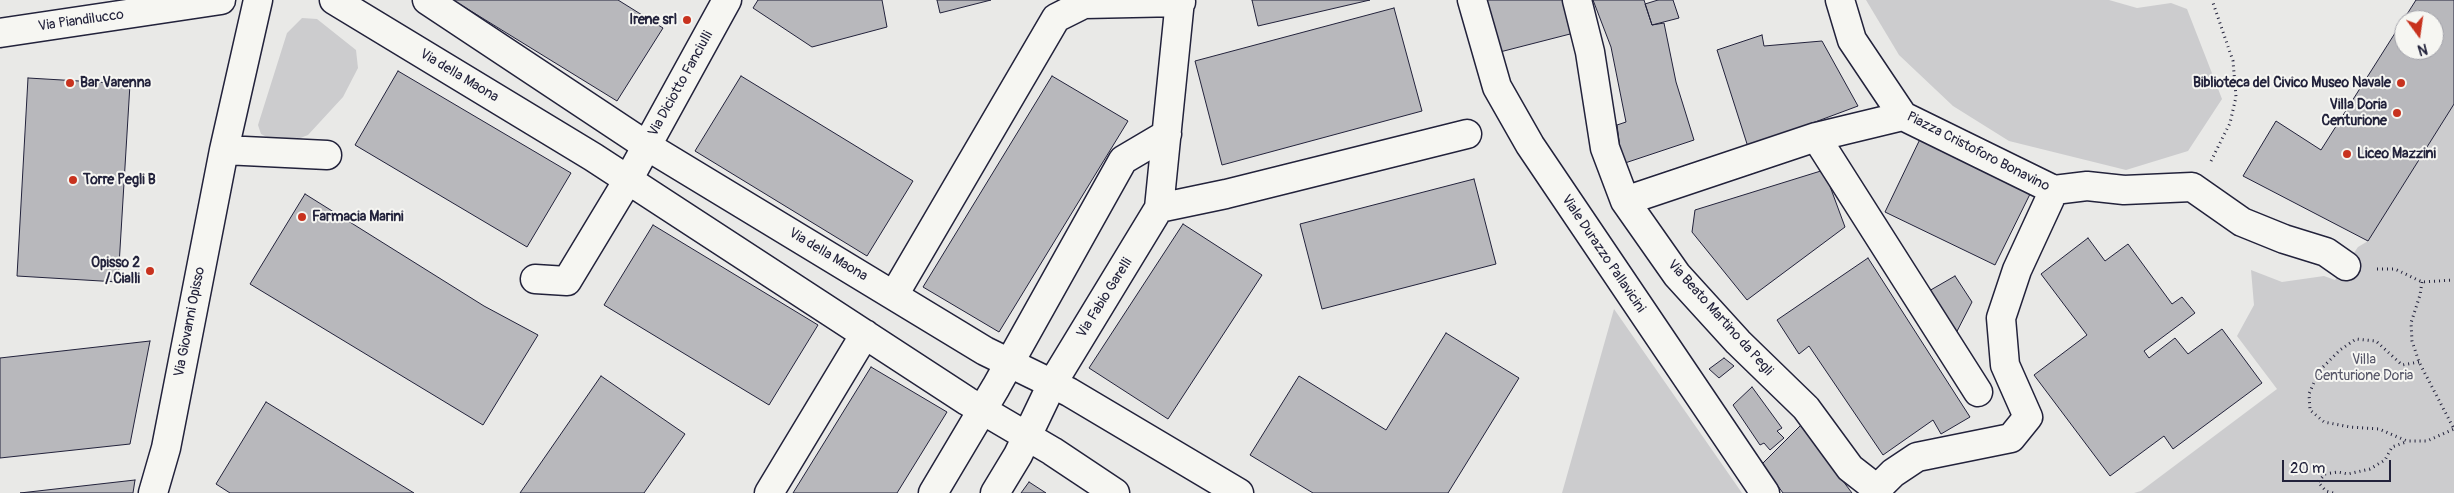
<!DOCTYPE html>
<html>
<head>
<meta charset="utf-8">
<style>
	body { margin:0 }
	#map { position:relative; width:2454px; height:493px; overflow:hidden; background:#e9e9e7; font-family:Pangolin,sans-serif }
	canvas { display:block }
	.north { position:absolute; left:2394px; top:10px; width:50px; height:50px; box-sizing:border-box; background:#f6f6f2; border:1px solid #a1a1a9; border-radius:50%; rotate:166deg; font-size:14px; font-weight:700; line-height:20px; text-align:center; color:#22223b }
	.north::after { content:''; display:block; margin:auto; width:18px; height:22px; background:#c8321e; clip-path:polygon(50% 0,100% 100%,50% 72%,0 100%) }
	.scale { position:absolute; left:2282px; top:460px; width:109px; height:22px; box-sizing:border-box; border:2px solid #22223b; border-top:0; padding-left:6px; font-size:15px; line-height:18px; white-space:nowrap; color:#22223b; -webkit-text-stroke:4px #f6f6f2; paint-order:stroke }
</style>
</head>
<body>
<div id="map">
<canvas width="2454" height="493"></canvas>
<div class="north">N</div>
<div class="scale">20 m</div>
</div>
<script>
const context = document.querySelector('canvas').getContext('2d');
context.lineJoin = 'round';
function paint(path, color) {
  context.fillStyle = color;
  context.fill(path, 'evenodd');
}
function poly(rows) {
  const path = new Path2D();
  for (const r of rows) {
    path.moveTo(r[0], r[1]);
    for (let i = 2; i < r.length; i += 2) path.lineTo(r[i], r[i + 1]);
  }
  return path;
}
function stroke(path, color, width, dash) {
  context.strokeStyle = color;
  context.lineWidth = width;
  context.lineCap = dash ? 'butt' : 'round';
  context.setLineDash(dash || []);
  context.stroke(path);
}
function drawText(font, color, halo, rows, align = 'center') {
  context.font = font + ' Pangolin,sans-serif';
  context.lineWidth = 4;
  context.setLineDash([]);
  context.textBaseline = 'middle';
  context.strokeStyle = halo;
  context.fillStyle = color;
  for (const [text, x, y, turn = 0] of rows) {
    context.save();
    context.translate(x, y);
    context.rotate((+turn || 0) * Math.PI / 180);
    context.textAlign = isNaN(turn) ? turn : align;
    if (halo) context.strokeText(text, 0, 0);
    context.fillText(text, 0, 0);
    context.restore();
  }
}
paint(poly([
	[1866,0,2109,0,2137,8,2171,3,2187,9,2222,99,2188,151,2126,170,2009,141,1953,106,1899,55],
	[302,18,317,19,356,50,358,68,343,97,308,135,283,145,261,134,258,125,287,33],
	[2454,104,2454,493,2134,493,2141,491,2277,389,2237,336,2254,305,2251,270,2282,282,2324,276,2335,280,2358,247,2368,241],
	[1614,309,1742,493,1562,493]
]), '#ccccce');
const building = poly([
	[453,0,618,0,663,28,617,101,453,0],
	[758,0,882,0,887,27,812,47,753,8,758,0],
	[937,0,991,0,940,13,937,0],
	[1252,0,1370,0,1258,26,1252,0],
	[1483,0,1565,0,1574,33,1496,53,1483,0],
	[1593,0,1644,0,1652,25,1664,23,1676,82,1694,140,1622,164,1617,125,1626,122,1611,47,1593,0],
	[1658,0,1673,0,1679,18,1652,25,1645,4,1658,0],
	[2416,0,2454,0,2454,104,2368,241,2243,176,2276,121,2321,150,2416,0],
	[2404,20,2434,20,2434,50,2404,50,2404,20],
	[1394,8,1422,111,1222,165,1195,61,1394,8],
	[1762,35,1764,46,1822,41,1858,106,1748,147,1717,50,1762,35],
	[398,71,571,173,527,247,355,145,398,71],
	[741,76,913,181,867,256,695,151,741,76],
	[1052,76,1128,121,999,332,923,287,1052,76],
	[28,78,130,84,118,282,17,276,28,78],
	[1922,135,2033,188,1995,265,1885,212,1922,135],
	[1824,170,1845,227,1747,300,1692,232,1695,210,1824,170],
	[1474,179,1496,264,1322,309,1300,224,1474,179],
	[305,194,484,306,538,335,483,425,250,284,305,194],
	[1183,224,1262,275,1168,419,1089,368,1183,224],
	[653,225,818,325,769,405,604,305,653,225],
	[2088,238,2105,261,2128,244,2172,304,2182,297,2195,313,2144,351,2149,358,2175,338,2188,354,2222,329,2262,383,2173,449,2164,436,2110,476,2034,375,2087,335,2041,274,2088,238],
	[1868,258,1970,417,1941,434,1933,420,1883,455,1809,346,1799,354,1777,320,1868,258],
	[1955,276,1972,302,1952,341,1922,295,1955,276],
	[1446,333,1519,378,1448,493,1313,493,1250,455,1299,376,1386,430,1446,333],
	[150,341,130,444,0,458,0,358,150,341],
	[1724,358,1734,366,1719,378,1709,369,1724,358],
	[871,367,947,412,897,493,793,493,871,367],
	[601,376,685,434,644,493,520,493,601,376],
	[1752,387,1782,428,1777,431,1784,438,1770,450,1764,443,1760,445,1733,405,1752,387],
	[266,402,414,493,230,493,216,484,266,402],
	[1801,425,1852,493,1783,493,1762,464,1801,425],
	[135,480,133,493,20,493,135,480],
	[1029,482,1046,493,1021,493,1029,482]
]);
paint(building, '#b8b8bc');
stroke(building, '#22223b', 1);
const minor = poly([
	[334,0,593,157,967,401,1052,451,1115,493],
	[427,0,647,146,985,351,1069,392,1239,493],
	[1472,0,1497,87,1530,145,1765,493],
	[1577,0,1590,52,1605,148,1625,201,1677,275,1738,342,1806,408,1850,468,1877,489],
	[1840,0,1852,40,1903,116,2054,190,2087,186,2124,190,2192,187,2242,222,2284,239,2326,252,2346,266],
	[0,33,221,0],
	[1816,137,1978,392],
	[224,150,327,155],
	[1625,201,1816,137,1903,116],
	[1159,208,1226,194,1467,134],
	[535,279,567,281,628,180,727,0],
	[894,295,1056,18,1084,4,1181,2],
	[1877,489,1893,473,1917,457,2011,438,2028,417,2005,365,2001,318,2017,270,2054,190],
	[153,493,166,448,224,150,258,0],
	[769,493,865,334],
	[933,493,996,387,1123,160,1167,134],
	[995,493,1018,455,1052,384,1159,208,1180,0]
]);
stroke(minor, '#22223b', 31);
stroke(poly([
	[2211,161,2230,123,2236,97,2233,61,2212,0],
	[2377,269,2395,269,2422,282,2454,280],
	[2422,282,2420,295,2411,323,2412,341,2419,362,2454,429],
	[2419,362,2402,365,2376,341,2356,339,2340,350,2319,371,2309,394,2310,410,2324,422,2350,427,2379,429,2407,441,2427,441,2454,429],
	[2333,493,2326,491,2318,482,2325,474,2338,472,2348,474,2370,469,2385,460,2392,447,2406,442]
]), '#22223b', 3, [1, 4]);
stroke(minor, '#f6f6f2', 28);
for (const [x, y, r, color] of [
	[687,20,5,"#c8321e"],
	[70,83,5,"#c8321e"],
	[2401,83,5,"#c8321e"],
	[2397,113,5,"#c8321e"],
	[2347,154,5,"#c8321e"],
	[73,180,5,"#c8321e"],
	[302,217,5,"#c8321e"],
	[150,271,5,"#c8321e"]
]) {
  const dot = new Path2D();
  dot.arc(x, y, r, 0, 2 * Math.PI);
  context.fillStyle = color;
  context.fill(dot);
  stroke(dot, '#f6f6f2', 2);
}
drawText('bold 14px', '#22223b', '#f6f6f2', [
	["Irene srl",677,20],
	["Bar Varenna",80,83,"left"],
	["Biblioteca del Civico Museo Navale",2391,83],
	["Villa Doria",2387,105],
	["Centurione",2387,121],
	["Liceo Mazzini",2357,154,"left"],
	["Torre Pegli B",83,180,"left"],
	["Farmacia Marini",312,217,"left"],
	["Opisso 2",140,263],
	["/ Cialli",140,279]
], 'right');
drawText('14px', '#22223b', '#f6f6f2', [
	["Via Piandilucco",81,21,-8],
	["Via della Maona",459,76,31],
	["Via Diciotto Fanciulli",681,84,-61],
	["Piazza Cristoforo Bonavino",1978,152,27],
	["Viale Durazzo Pallavicini",1603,254,56],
	["Via della Maona",828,255,31],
	["Via Fabio Garelli",1105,298,-58],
	["Via Beato Martino da Pegli",1720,318,48],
	["Via Giovanni Opisso",190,322,-79]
]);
drawText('14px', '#555567', '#f6f6f2', [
	["Villa",2364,360],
	["Centurione Doria",2364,376]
]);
</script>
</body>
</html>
